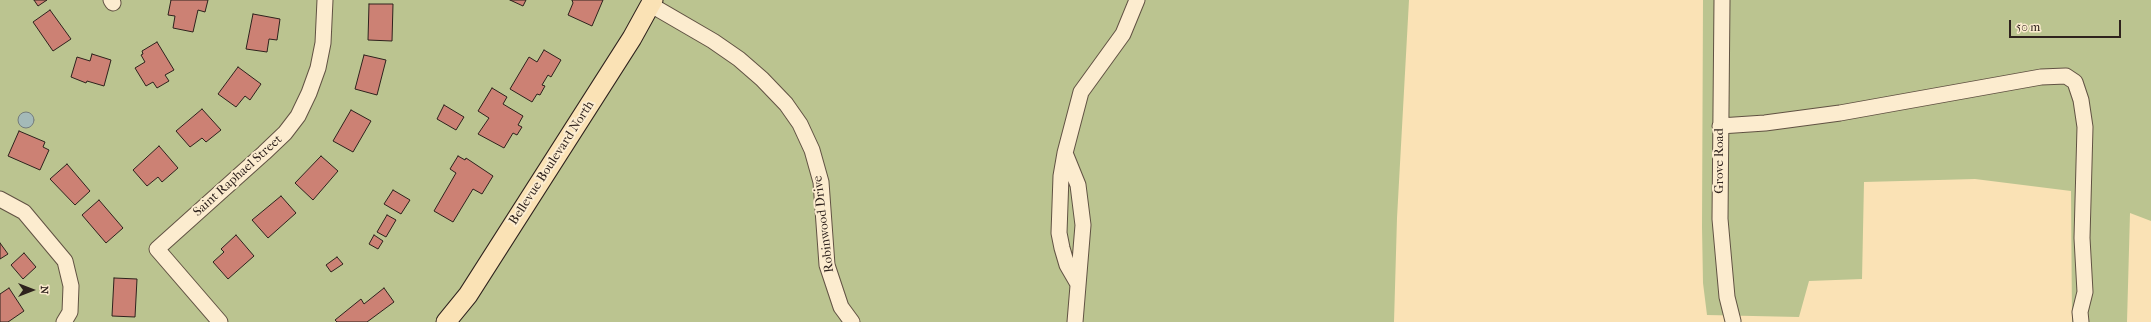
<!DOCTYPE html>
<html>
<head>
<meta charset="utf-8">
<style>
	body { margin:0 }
	#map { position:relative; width:2151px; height:322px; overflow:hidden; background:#fae2b5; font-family:"IM FELL French Canon",serif }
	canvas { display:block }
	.north { position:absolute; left:12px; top:270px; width:40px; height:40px; -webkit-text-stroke:3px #fceccf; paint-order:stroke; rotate:90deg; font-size:11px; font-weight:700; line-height:16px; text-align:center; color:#2e221d }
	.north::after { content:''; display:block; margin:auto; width:14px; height:18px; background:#2e221d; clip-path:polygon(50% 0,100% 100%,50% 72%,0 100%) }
	.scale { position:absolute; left:2009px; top:20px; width:112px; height:18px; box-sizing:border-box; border:2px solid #2e221d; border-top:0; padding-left:5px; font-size:12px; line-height:14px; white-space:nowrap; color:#2e221d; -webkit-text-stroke:3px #fceccf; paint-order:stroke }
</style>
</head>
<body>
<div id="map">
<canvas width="2151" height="322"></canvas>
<div class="north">N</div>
<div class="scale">50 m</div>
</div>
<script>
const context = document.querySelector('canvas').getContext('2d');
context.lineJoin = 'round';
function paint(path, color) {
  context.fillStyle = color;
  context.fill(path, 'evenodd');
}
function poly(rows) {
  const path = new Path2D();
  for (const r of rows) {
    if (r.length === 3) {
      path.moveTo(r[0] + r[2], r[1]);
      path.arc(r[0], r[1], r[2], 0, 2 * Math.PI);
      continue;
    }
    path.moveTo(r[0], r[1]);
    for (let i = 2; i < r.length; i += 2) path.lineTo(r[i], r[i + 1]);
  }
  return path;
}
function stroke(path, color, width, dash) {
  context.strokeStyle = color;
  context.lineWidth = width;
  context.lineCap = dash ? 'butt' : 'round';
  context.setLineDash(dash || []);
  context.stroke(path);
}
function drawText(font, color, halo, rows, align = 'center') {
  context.font = font + ' "IM FELL French Canon",serif';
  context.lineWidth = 4;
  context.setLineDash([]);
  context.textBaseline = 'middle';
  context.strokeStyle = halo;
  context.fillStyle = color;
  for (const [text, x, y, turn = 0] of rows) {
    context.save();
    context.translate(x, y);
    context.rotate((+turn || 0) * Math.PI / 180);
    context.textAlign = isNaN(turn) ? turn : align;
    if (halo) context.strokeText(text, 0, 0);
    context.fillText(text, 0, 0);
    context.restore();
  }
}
paint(poly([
	[0,0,1409,0,1397,218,1394,322,0,322],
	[1703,0,2151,0,2151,221,2130,213,2127,322,2072,322,2071,191,1975,179,1864,182,1862,279,1809,281,1799,317,1707,315,1703,283,1702,227]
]), '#bbc490');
const water = poly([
	[26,120,8]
]);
paint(water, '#a4bab9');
stroke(water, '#757d7b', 1);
const building = poly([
	[34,0,47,0,38,6,34,0],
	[171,0,208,0,205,12,198,10,193,32,173,28,175,16,168,15,171,0],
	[510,0,526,0,523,6,510,0],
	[572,0,603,0,592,26,568,15,573,3,572,0],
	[369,4,393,4,392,41,368,40,369,4],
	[50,10,71,39,53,51,33,22,50,10],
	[253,14,280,19,277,40,269,39,267,52,246,49,253,14],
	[157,42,174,70,165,75,169,81,157,88,153,82,146,86,135,68,145,62,141,55,143,54,142,51,157,42],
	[544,50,561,60,551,77,548,75,542,85,545,86,540,95,537,94,532,102,510,89,529,57,537,62,544,50],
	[92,54,111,60,104,86,87,81,86,83,71,77,77,57,90,61,92,54],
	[364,55,386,60,377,95,355,89,364,55],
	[238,67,261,84,250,100,245,96,236,107,218,94,238,67],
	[492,88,507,97,503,104,523,116,518,125,522,127,517,135,513,133,504,148,478,134,489,118,478,111,492,88],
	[444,105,464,117,456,130,437,119,444,105],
	[202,109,221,130,206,142,202,138,190,147,176,131,202,109],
	[351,110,371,121,353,152,333,141,351,110],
	[19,131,45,142,43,147,49,150,40,170,8,156,19,131],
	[159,146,178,168,162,182,158,177,147,186,133,170,159,146],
	[321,156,338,171,313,200,295,183,321,156],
	[458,156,465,160,466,158,493,176,482,194,473,189,453,222,434,211,456,173,450,169,458,156],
	[67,164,90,191,75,205,50,179,67,164],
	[393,190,410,200,401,214,384,204,393,190],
	[281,196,296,213,268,238,252,220,281,196],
	[99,200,123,228,106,243,82,215,99,200],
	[387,215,396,220,386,237,377,232,387,215],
	[236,235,254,256,228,279,213,262,224,252,221,249,236,235],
	[374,235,383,241,378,249,369,244,374,235],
	[0,243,8,254,0,259,0,243],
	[24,253,36,267,23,279,11,265,24,253],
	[337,257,343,264,331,272,326,265,337,257],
	[114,278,137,279,135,317,112,316,114,278],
	[9,288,24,311,8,322,0,322,0,294,9,288],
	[384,288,394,302,367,322,337,322,335,320,361,299,364,304,384,288]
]);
paint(building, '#cc8174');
stroke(building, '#2e221d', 1);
const minor = poly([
	[111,0,113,3],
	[1722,0,1720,219,1727,297,1733,321],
	[651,5,713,41,739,59,762,79,786,104,800,124,812,150,821,182,827,265,841,307,852,322],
	[1720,126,1765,123,1840,113,2041,77,2066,76,2075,82,2081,100,2085,127,2082,238,2085,292,2080,312,2081,322],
	[1065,153,1078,185,1083,225,1075,322],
	[0,199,24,212,65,261,71,286,70,312,64,322],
	[1078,284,1067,265,1062,248,1059,233,1061,176,1065,153,1081,92,1123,34,1137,0],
	[220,322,157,249,264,153,285,133,298,116,309,93,318,68,323,43,325,0]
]);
const major = poly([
	[446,322,468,295,632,38,653,0]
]);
stroke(minor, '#615243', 17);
stroke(major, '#2e221d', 21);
stroke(minor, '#fceccf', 15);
stroke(major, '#fae2b5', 19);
drawText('13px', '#2e221d', '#fceccf', [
	["Grove Road",1720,161,-90],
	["Bellevue Boulevard North",552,163,-57],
	["Saint Raphael Street",238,176,-42],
	["Robinwood Drive",824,224,-97]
]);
</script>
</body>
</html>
